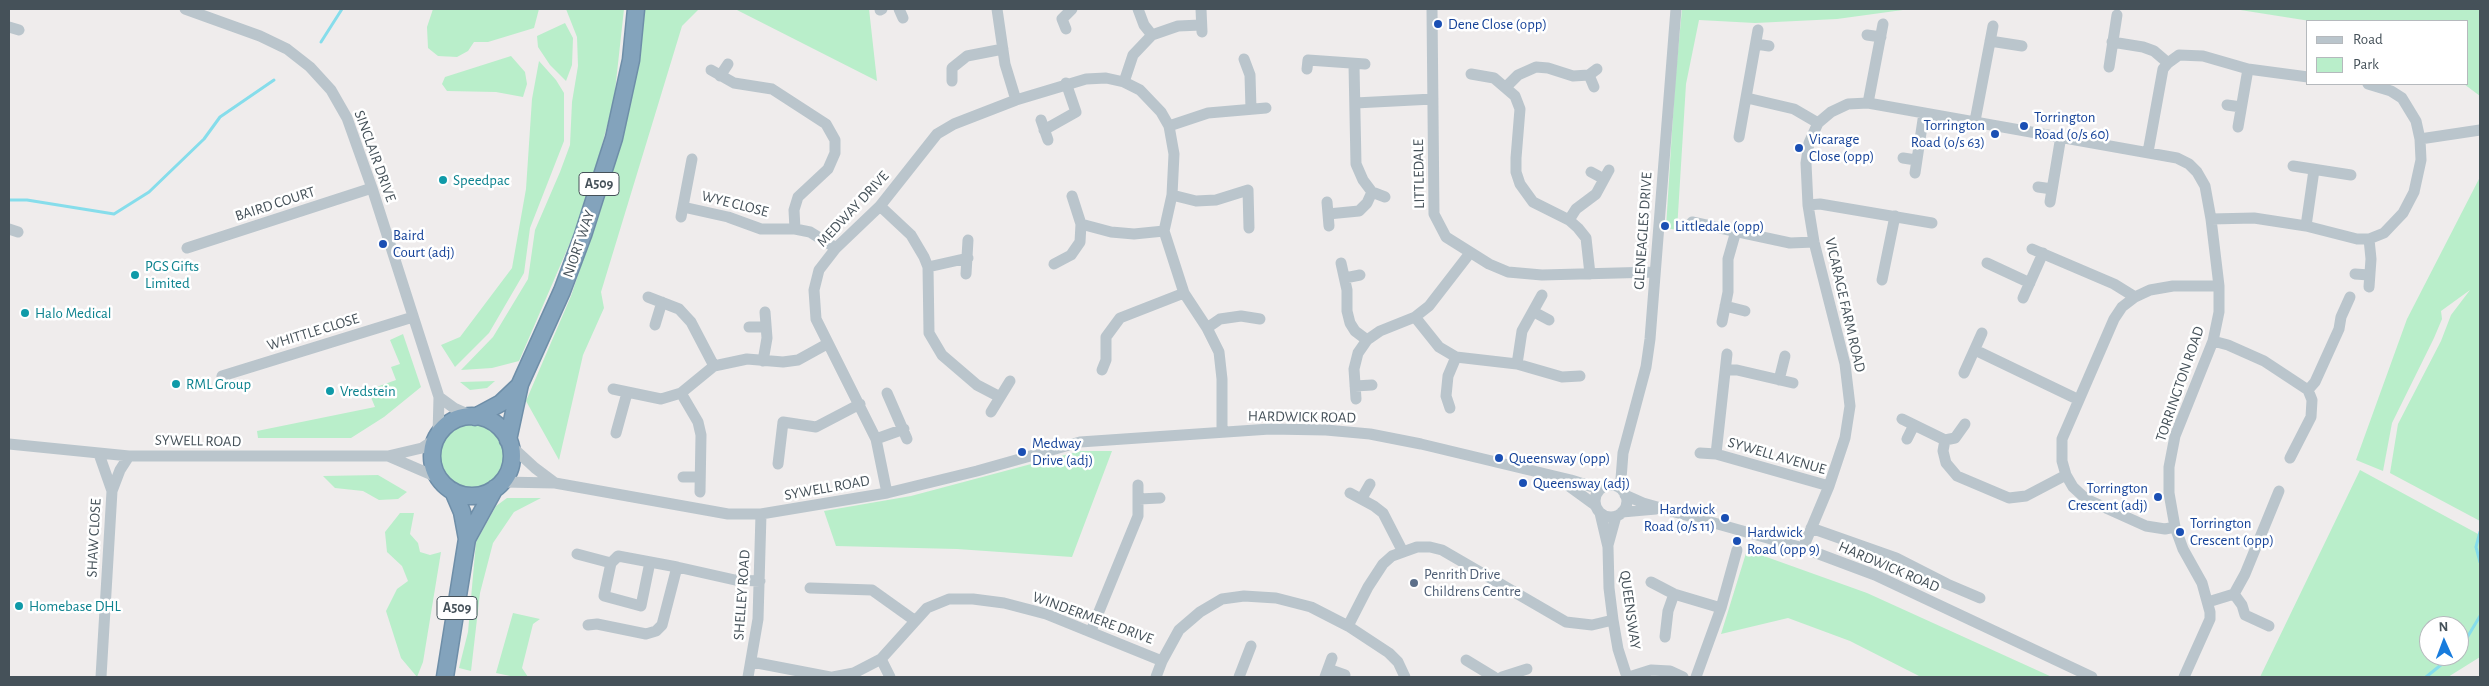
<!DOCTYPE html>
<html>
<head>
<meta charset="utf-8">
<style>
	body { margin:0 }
	#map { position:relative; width:2489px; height:686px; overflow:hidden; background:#efecec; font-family:"Alegreya Sans",sans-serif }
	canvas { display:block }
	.frame { position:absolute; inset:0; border:10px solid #455159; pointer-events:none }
	.legend { position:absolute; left:2306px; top:20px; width:162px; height:65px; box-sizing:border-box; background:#fff; border:1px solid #b5b9bd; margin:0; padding:6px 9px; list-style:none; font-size:15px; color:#455159 }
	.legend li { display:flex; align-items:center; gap:10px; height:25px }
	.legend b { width:25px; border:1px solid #b5b9bd }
	.north { position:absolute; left:2419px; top:616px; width:50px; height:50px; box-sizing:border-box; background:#fff; border:1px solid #b5b9bd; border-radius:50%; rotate:358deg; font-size:14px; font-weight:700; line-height:20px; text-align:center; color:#455159 }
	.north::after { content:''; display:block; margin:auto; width:18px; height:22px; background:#187cdd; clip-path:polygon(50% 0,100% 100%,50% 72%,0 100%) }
</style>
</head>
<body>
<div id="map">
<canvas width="2489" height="686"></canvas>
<div class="frame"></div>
<ul class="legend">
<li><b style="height:6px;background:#bac5cc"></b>Road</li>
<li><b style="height:14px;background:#b9eeca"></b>Park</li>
</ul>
<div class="north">N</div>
</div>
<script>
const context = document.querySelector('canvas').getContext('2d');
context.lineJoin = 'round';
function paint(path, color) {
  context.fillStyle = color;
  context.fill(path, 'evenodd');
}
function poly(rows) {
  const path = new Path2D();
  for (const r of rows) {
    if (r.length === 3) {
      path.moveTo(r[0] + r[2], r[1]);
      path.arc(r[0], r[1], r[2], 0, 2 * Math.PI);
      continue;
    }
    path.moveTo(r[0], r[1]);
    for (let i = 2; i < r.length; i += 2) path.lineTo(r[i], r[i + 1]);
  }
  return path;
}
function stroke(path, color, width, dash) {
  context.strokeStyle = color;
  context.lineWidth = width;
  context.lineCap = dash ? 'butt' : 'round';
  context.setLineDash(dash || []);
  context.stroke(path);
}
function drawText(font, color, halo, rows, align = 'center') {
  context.font = font + ' "Alegreya Sans",sans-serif';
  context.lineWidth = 5;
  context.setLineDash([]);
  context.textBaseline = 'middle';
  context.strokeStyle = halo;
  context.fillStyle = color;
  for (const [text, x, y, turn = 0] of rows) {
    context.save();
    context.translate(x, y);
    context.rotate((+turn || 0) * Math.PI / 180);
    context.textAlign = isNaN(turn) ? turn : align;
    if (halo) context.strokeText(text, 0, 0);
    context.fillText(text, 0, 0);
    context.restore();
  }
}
paint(poly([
	[433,9,539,9,534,28,488,42,474,42,468,51,457,57,438,56,428,48,427,27],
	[566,9,624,9,614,100,585,208,519,361,492,368,461,370,493,337,528,279,535,230,560,172,570,145,572,102,578,66,577,37],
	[644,9,699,9,682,26,601,292,604,308,583,355,559,460,526,401,571,296,608,185,635,75],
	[735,9,869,9,877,81],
	[1682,9,1910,9,1837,19,1755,23,1699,20,1686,84,1677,230,1666,228,1675,83],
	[2234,9,2480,9,2480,96,2464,84,2468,84,2468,21,2310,21],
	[565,23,573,38,572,65,566,81,550,65,538,47,537,36],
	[511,56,525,72,527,84,523,97,496,92,447,91,442,84,445,77],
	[539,61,556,80,564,93,564,141,530,228,524,273,489,333,455,367,441,345,460,337,512,268,526,189,532,99],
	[2480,177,2480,521,2390,473,2398,424,2441,341,2451,315,2470,290,2441,311,2442,319,2434,338,2392,423,2383,471,2356,460,2407,319],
	[403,334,421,387,384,417,351,438,258,438,257,431,375,407,368,390,396,380,391,367,400,364,390,340],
	[495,381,487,388,470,390,460,382],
	[471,456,34],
	[1080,451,1112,451,1072,557,957,549,836,546,824,511,911,496],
	[2360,470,2480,535,2480,657,2448,677,2260,677],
	[2429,626,2459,626,2459,656,2429,656],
	[378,475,407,492,398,499,379,500,363,491,335,488,323,476],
	[507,498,541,498,514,512,493,543,480,593,471,671,459,668,468,632,476,542,496,506],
	[400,513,414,513,410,534,418,543,420,552,430,555,441,552,423,662,417,677,401,658,386,611,397,589,408,581,402,566,387,552,385,532],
	[1747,550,1867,593,2052,677,1921,677,1850,641,1788,618,1721,634],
	[513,613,540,619,533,624,522,668,528,677,515,677,496,673]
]), '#b9eeca');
stroke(poly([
	[321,42,342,9],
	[9,200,27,200,114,214,149,192,204,139,220,117,274,80],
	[2480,532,2476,547,2480,562],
	[2459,651,2480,616],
	[2426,677,2452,656]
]), '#86ddeb', 3);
const highway = poly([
	[472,456,40],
	[475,417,501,403,520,385],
	[508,440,520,384,562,291,583,235,614,138,631,60,636,9],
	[453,491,462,512,467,539],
	[445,677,467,539,495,488]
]);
stroke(highway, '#6e8ea8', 19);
stroke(poly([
	[185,9,260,36,287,49,310,67,331,90,347,118,372,188,439,397,438,435],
	[899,9,903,18],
	[997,9,1005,64,1016,100],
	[1138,9,1144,25,1152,35],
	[1201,9,1202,32],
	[1432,9,1434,214,1446,237,1489,264,1508,272,1542,275,1655,272],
	[880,10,882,9],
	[9,27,19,30],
	[1066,29,1062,19,1072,9],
	[1867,35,1881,37],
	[1990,41,2022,46],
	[2112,42,2143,47,2154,51,2168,63],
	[1756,44,1769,46],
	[1244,59,1250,75,1251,109],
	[1354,65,1356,164,1363,180,1372,192,1385,197],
	[2109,67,2117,15],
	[1307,69,1308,60,1365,64],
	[711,70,734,83,772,89,826,124,835,140,835,153,828,169,798,197,794,210,795,229],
	[1471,74,1494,78,1515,96,1520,109,1516,158,1516,172,1520,184,1533,202,1569,220,1578,228,1586,238,1590,274],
	[1589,75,1594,87],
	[720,76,728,64],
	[952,81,952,68,967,56,1003,49],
	[1124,82,1133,55,1152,35,1178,26,1201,25],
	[1506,87,1518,75,1536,67,1548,68,1573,76,1589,75,1597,69],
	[1747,98,1794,109,1818,123],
	[1355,103,1433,99],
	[1868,103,1883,24],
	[2227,105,2241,107],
	[1041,120,1048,140],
	[1975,121,1993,26],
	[1169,126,1208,113,1266,108],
	[2238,127,2248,69],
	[1044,130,1076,112,1066,83],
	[1739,137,1758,30],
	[2420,139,2480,130],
	[2148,152,2163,69,2168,63,2179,55,2203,56,2248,69,2308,77],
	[1903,158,1916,160],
	[2293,166,2351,175],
	[1591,172,1604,179],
	[1915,173,1924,113],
	[2038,187,2052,189],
	[1172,195,1196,201,1216,200,1248,190,1249,228],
	[1327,202,1329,226],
	[2050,202,2061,136],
	[1808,205,1820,204,1932,223],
	[880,206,911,235,924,257,928,267,929,333,942,355,977,385,1000,397],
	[683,207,728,217,761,229,795,229,810,232,836,248],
	[1328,214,1359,211,1367,203,1372,192],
	[681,217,692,159],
	[2211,219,2254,218,2306,226,2357,239,2369,239,2384,233,2403,213,2414,192,2421,160,2420,139,2416,121,2402,98,2391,91,2368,84],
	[1569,220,1576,209,1596,194,1609,170],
	[1692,222,1790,243,1814,242],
	[1081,224,1111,232,1134,234,1164,231],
	[2306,226,2314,170],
	[9,229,18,232],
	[2369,239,2371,259,2369,287],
	[187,248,372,188],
	[2032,249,2114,284,2135,297],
	[1341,263,1347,290,1347,311,1350,323,1355,331,1367,340],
	[1987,263,2030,283],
	[1054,264,1071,255,1080,242,1081,224,1072,196],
	[928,267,968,258],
	[966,274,968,240],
	[2355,274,2369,275],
	[1345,278,1360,275],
	[1882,280,1895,216],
	[648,297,679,309,691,322,714,366],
	[2023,298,2043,253],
	[1725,306,1745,311],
	[1534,312,1549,320],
	[1415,317,1439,347,1456,357,1517,364,1562,377,1580,376],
	[1722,322,1728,292,1728,259,1736,231],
	[655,325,662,302],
	[749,327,766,327],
	[1207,328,1220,319,1241,316,1260,319],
	[2213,341,2228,345,2264,361,2308,390,2312,400,2311,417,2290,458],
	[1975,350,2077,399],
	[763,361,767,338,765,312],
	[1517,364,1522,331,1542,295],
	[1102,370,1106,360,1106,337,1120,318,1184,293],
	[1727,370,1737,370,1793,383],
	[1964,373,1982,333],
	[222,376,413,317],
	[1779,380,1785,356],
	[1355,386,1372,385],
	[613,389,661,399,681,393,714,366,747,359,783,362,798,360,827,344],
	[2308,390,2315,382,2339,329,2341,317,2350,297],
	[681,393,698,422,701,435,700,492],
	[887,393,907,439],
	[439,397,454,408,472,416],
	[1356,399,1354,369,1358,353,1367,340,1380,331,1415,317,1429,306,1470,253],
	[1450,408,1446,396,1448,376,1456,357],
	[991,412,1010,381],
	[1902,419,1945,440,1943,451,1946,463,1957,476,2009,498,2026,496,2066,475],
	[616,433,627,393],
	[876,439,904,429],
	[1907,439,1914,425],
	[1945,440,1955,438,1965,424],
	[9,444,129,456,388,456,422,448,437,438],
	[510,445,535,468,555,483],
	[1700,453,1716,454,1829,486],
	[99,454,112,491],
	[1716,454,1727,354],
	[388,456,439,478],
	[778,464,783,422,816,427,860,404],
	[683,477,700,477],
	[1562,481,1595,505],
	[502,482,555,483,728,514,761,514,887,493,977,471,1080,442,1270,429,1326,430,1370,434,1421,444,1571,480,1593,487,1602,487],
	[1611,501,16],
	[1623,491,1621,479,1623,453,1646,367,1650,339,1676,9],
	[887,493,876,439,816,319,814,290,819,270,836,248,880,206,937,134,954,124,1016,100,1086,79,1106,78,1124,82,1140,90,1161,112,1169,126,1174,154,1172,195,1164,231,1184,293,1207,328,1219,352,1222,379,1222,432],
	[1350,493,1374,506,1383,513,1403,552],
	[1625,495,1643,503,1803,548,1875,575,2092,677],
	[1362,498,1370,484],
	[1139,499,1160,498],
	[1622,512,1656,509],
	[1600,513,1608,547,1609,588,1613,620,1618,649,1627,677],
	[2175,527,2165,529,2146,526,2086,499,2073,487,2066,475,2062,461,2062,439,2114,319,2122,307,2135,297,2150,290,2173,286,2219,286],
	[1811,528,1896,558,1947,584,1980,598],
	[1608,545,1616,516],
	[1803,548,1829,486,1845,438,1850,406,1845,364,1814,242,1808,205,1806,163,1809,143,1818,123,1831,112,1848,104,1868,103,2177,158,2189,164,2197,172,2205,186,2211,219,2219,286,2219,312,2213,341,2175,436,2169,467,2169,493,2175,527,2183,549,2202,583,2210,612,2210,619,2184,677],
	[577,554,611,563],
	[650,562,641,606,604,596,611,563,618,556,677,567],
	[1651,582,1674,594,1721,608],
	[810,588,872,590,914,620],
	[2234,594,2242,605,2245,615,2269,626],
	[2208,602,2234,594,2245,574,2279,491],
	[588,625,597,624,646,634,656,631,662,625,677,567,735,580,760,581],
	[1348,626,1368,587,1383,564,1392,556,1403,552,1417,547,1430,547,1442,550,1566,622,1592,625,1613,620],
	[1091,631,1138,516,1138,485],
	[1665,637,1668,611,1674,594],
	[881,659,890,677],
	[1466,660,1494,677],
	[752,662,830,677],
	[1328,669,1345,675],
	[101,677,112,491,120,470,129,456],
	[748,677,758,619,761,514],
	[833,677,854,673,881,659,927,608,949,599,973,599,1004,603,1046,614,1162,661,1179,630,1200,612,1222,599,1244,596,1276,598,1311,607,1348,626,1389,653,1398,662,1405,677],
	[1156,677,1162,661],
	[1239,677,1251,646],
	[1325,677,1332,658],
	[1502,677,1527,669],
	[1629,677,1651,670,1670,671,1683,677],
	[1696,677,1721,608,1737,550]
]), '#bac5cc', 11);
stroke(highway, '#83a3bc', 16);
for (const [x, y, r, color] of [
	[1438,24,5,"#1a4fb4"],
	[2024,126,5,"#1a4fb4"],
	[1995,134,5,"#1a4fb4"],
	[1799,148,5,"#1a4fb4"],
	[443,180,5,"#0f9aa8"],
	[1665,226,5,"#1a4fb4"],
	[383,244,5,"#1a4fb4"],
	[135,275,5,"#0f9aa8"],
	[25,313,5,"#0f9aa8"],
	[176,384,5,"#0f9aa8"],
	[330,391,5,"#0f9aa8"],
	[1022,452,5,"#1a4fb4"],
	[1499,458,5,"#1a4fb4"],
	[1523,483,5,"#1a4fb4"],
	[2158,497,5,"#1a4fb4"],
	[1725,518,5,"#1a4fb4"],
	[2180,532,5,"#1a4fb4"],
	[1737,541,5,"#1a4fb4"],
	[1414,583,5,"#5c6f8a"],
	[19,606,5,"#0f9aa8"]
]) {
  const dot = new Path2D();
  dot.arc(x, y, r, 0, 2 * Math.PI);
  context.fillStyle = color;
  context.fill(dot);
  stroke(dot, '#fff', 2);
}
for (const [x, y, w] of [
	[599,184,40],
	[457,608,40]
]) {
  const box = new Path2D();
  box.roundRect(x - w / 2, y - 11.5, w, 23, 4);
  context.fillStyle = '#fff';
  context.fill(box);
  stroke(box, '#455159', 1);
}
drawText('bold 14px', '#455159', null, [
	["A509",599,184],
	["A509",457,608]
]);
drawText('15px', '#164399', '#fff', [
	["Dene Close (opp)",1448,24],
	["Torrington",2034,117],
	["Road (o/s 60)",2034,134],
	["Torrington",1985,125,"right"],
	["Road (o/s 63)",1985,142,"right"],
	["Vicarage",1809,139],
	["Close (opp)",1809,156],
	["Littledale (opp)",1675,226],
	["Baird",393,235],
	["Court (adj)",393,252],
	["Medway",1032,443],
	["Drive (adj)",1032,460],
	["Queensway (opp)",1509,458],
	["Queensway (adj)",1533,483],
	["Torrington",2148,488,"right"],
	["Crescent (adj)",2148,505,"right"],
	["Hardwick",1715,509,"right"],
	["Road (o/s 11)",1715,526,"right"],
	["Torrington",2190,523],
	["Crescent (opp)",2190,540],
	["Hardwick",1747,532],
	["Road (opp 9)",1747,549]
], 'left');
drawText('15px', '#455159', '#fff', [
	["SINCLAIR DRIVE",375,156,70],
	["LITTLEDALE",1419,174,-91],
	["BAIRD COURT",275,204,-18],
	["WYE CLOSE",735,204,14],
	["MEDWAY DRIVE",853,209,-47],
	["GLENEAGLES DRIVE",1643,231,-86],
	["NIORT WAY",579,244,-71],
	["VICARAGE FARM ROAD",1845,305,77],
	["WHITTLE CLOSE",313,332,-17],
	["TORRINGTON ROAD",2180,384,-71],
	["HARDWICK ROAD",1302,417,1],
	["SYWELL ROAD",198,441,1],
	["SYWELL AVENUE",1777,456,16],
	["SYWELL ROAD",827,488,-10],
	["SHAW CLOSE",94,538,-87],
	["HARDWICK ROAD",1889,567,23],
	["SHELLEY ROAD",742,595,-86],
	["QUEENSWAY",1630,610,82],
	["WINDERMERE DRIVE",1093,618,20]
]);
drawText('15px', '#0d838f', '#fff', [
	["Speedpac",453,180],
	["PGS Gifts",145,266],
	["Limited",145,283],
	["Halo Medical",35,313],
	["RML Group",186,384],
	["Vredstein",340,391],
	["Homebase DHL",29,606]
], 'left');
drawText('15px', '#4e5e75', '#fff', [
	["Penrith Drive",1424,574],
	["Childrens Centre",1424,591]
], 'left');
</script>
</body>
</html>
